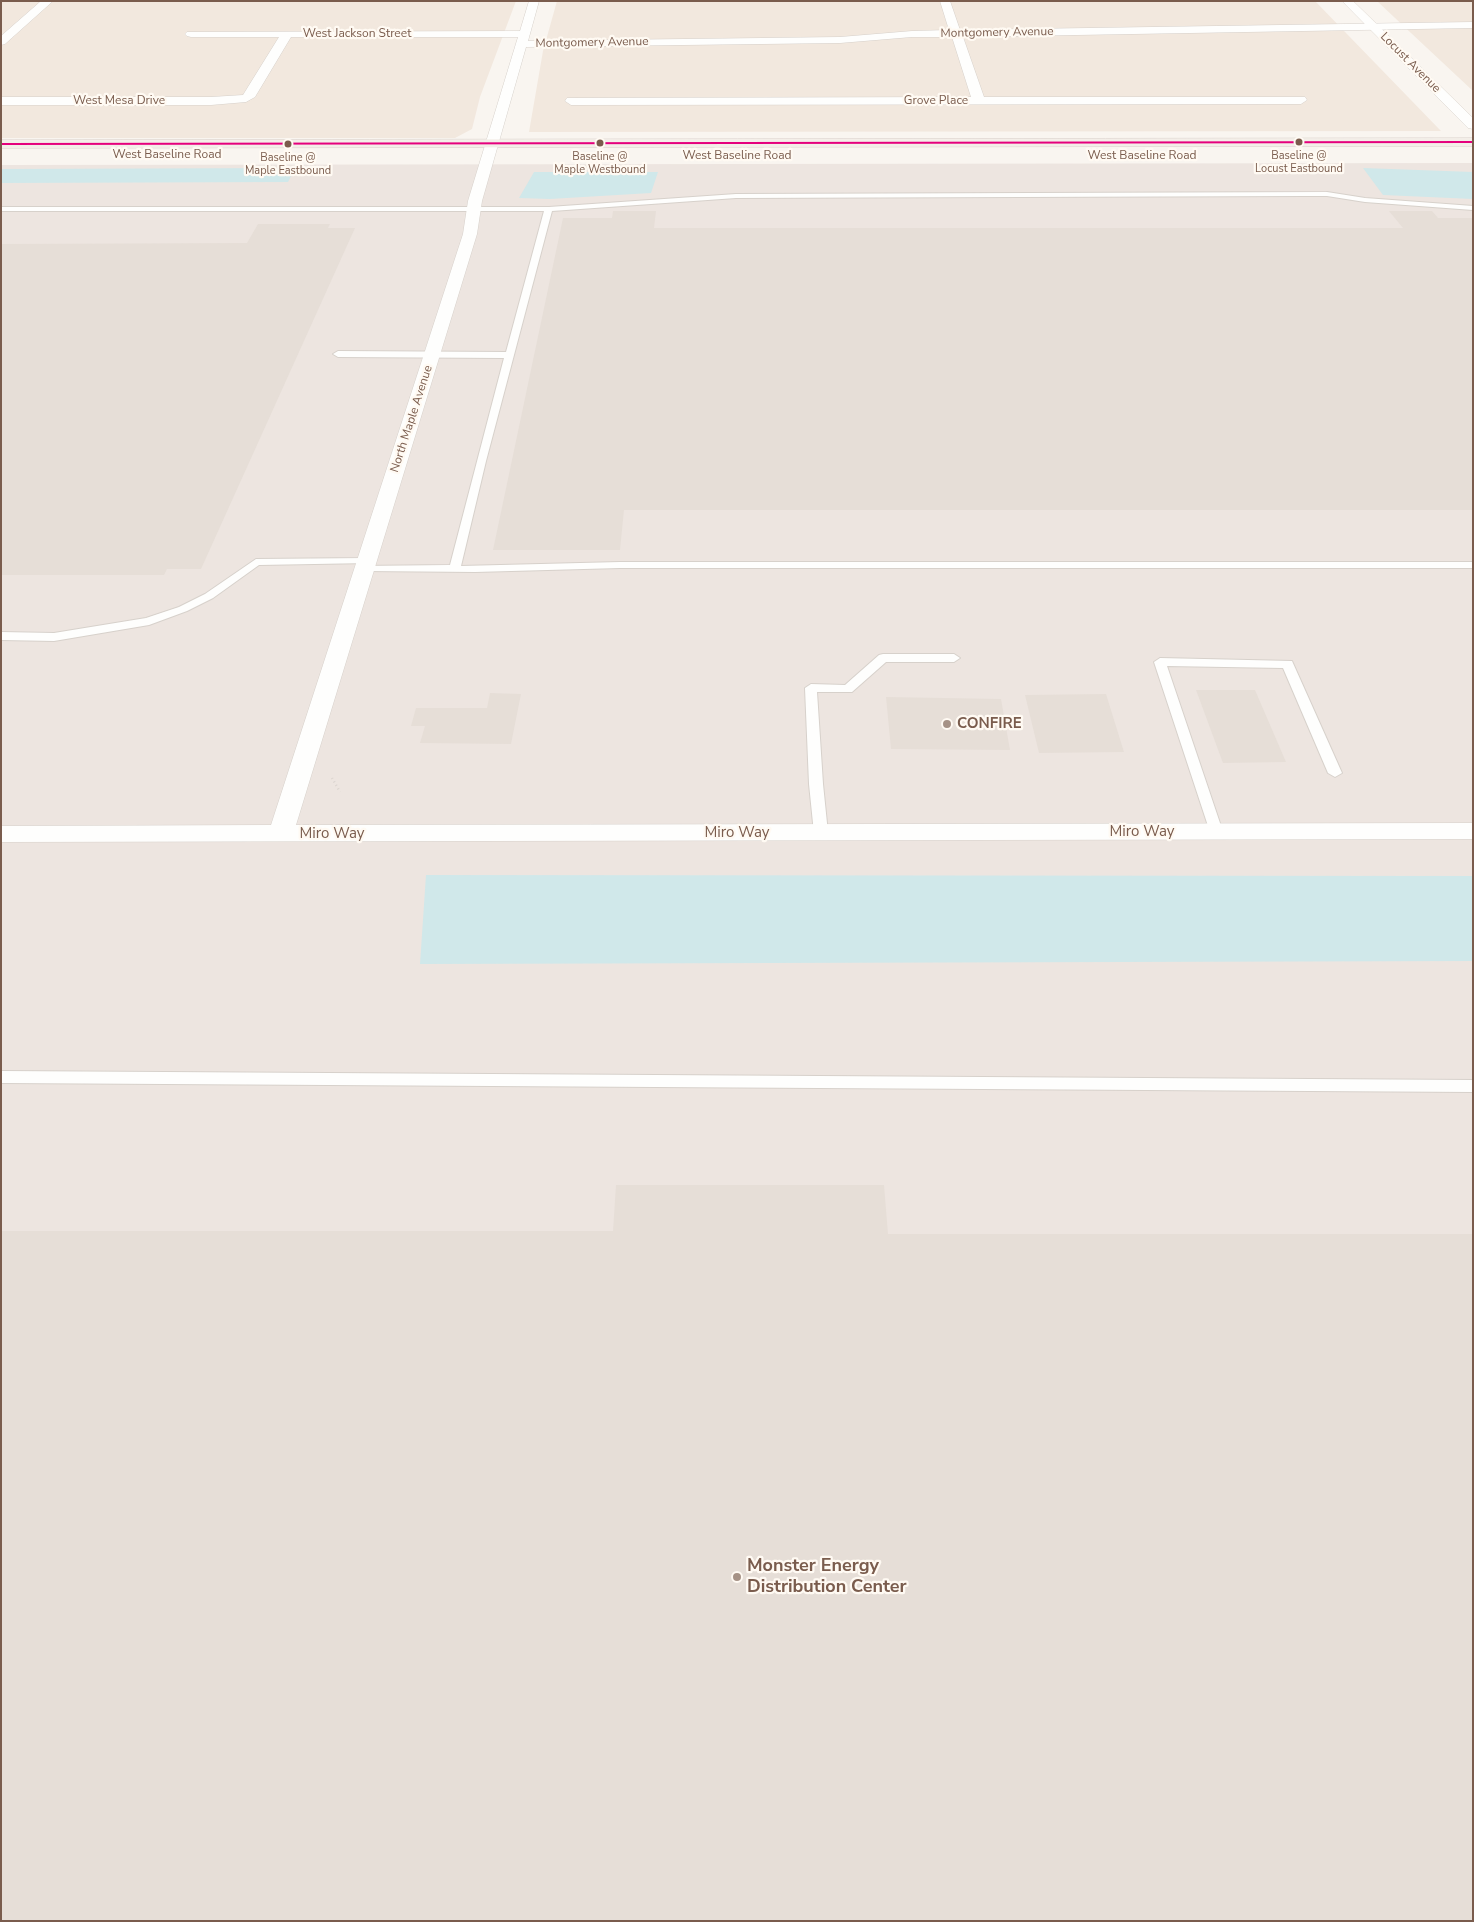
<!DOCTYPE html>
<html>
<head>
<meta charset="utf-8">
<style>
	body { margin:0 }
	#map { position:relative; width:1474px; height:1922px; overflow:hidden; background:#f9f5f0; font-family:"Nunito Sans",sans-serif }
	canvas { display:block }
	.frame { position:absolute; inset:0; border:2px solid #7a5c4d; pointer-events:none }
</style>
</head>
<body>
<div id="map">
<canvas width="1474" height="1922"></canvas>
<div class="frame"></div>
</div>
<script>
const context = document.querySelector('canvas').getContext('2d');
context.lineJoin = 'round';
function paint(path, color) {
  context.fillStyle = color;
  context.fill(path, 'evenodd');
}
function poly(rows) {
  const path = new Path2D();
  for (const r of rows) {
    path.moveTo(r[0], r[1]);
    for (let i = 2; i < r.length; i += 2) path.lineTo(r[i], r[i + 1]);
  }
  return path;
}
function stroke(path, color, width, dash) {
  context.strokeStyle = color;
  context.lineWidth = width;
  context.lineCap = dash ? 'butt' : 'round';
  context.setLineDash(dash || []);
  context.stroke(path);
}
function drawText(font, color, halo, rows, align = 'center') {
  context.font = font + ' "Nunito Sans",sans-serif';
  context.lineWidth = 4.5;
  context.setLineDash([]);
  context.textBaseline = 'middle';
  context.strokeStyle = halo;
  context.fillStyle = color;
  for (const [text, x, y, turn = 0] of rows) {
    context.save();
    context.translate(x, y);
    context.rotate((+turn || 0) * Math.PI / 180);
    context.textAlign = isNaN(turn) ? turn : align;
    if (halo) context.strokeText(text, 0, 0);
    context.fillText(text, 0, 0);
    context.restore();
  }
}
paint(poly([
	[1,1,516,1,480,97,472,129,455,138,1,138],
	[557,1,1315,1,1441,131,529,132,543,51],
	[1378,2,1473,2,1473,91,1411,33]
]), '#f2e8de');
paint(poly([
	[1473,163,1473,1921,1,1921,1,165]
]), '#ede5e0');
paint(poly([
	[295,168,288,182,1,183,1,169],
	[1363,168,1473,172,1473,199,1383,195],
	[534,172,658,172,651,193,550,199,519,198],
	[426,875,1473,876,1473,961,420,964]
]), '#d0e8ea');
paint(poly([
	[613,211,656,211,654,228,1403,228,1389,211,1432,211,1438,218,1473,218,1473,510,624,510,620,550,493,550,563,218,612,218],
	[258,224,330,224,328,228,355,228,201,569,167,569,164,575,1,575,1,244,247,243],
	[1196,690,1255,690,1286,762,1223,763],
	[490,693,521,694,511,744,420,743,425,726,411,726,416,708,487,708],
	[1106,694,1124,752,1039,753,1025,695],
	[886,697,1001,699,1010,750,891,749],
	[616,1185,884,1185,888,1234,1473,1234,1473,1921,1,1921,1,1231,613,1231]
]), '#e6ded7');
const lane = poly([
	[1327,192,1365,198,1473,206,1473,210,1365,202,1327,196,1304,196,736,198,552,211,486,461,461,566,620,562,1473,562,1473,568,620,568,475,572,364,571,360,570,358,568,360,566,450,565,504,358,338,357,333,354,338,351,506,352,544,211,1,211,1,207,549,207,736,194,1327,192],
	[366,558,370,559,372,561,370,563,259,565,213,598,187,611,149,625,54,641,1,640,1,632,54,633,146,618,179,607,205,594,256,559,366,558],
	[883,654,954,654,960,658,954,662,886,662,852,692,817,692,823,784,828,833,826,836,816,836,814,833,809,784,805,688,811,684,845,685,879,655,883,654],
	[1160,658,1292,661,1342,773,1335,777,1328,773,1283,668,1167,666,1223,832,1221,835,1211,835,1154,662,1160,658],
	[1,1071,1473,1080,1473,1092,1,1083,1,1071]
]);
const street = poly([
	[41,1,53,1,5,44,1,45,1,36,41,1],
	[529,1,539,1,528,41,840,37,912,31,949,30,940,1,950,1,960,30,1473,22,1473,28,963,37,984,97,1305,97,1307,100,1301,104,571,105,565,101,567,98,971,97,952,37,912,37,840,43,526,47,482,201,477,234,296,825,1473,823,1473,839,1,842,1,826,271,825,463,234,468,201,518,37,291,37,255,97,246,102,211,105,1,105,1,97,211,97,243,95,279,37,191,37,187,36,185,34,187,32,520,31,529,1]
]);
const secondary = poly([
	[1342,1,1353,1,1473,118,1473,129,1468,128,1342,1]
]);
const primary = poly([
	[1473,138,1473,146,1,148,1,140,1473,138]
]);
stroke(lane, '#d7d1cb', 2);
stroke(street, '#d7d1cb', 1);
stroke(secondary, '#d9d2cb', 1);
stroke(primary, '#dad1cc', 1);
stroke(poly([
	[332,778,340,792]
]), '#dcd5d0', 2.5, [1, 3]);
paint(lane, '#fefefd');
paint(street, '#fefefd');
paint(secondary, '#fefefd');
paint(primary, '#f3eee8');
stroke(poly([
	[1,144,1473,142]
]), '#e5007d', 2);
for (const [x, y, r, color] of [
	[1299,142,4.5,"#7a5c4d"],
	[600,143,4.5,"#7a5c4d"],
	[288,144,4.5,"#7a5c4d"],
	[947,724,5,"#a69286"],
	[737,1577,5,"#a69286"]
]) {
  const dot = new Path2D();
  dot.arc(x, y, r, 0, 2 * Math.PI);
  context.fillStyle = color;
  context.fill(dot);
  stroke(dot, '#fffaf3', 2);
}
drawText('11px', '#7a5c4d', '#fffaf3', [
	["Baseline @",1299,156],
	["Locust Eastbound",1299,169],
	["Baseline @",600,157],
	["Maple Westbound",600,170],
	["Baseline @",288,158],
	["Maple Eastbound",288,171]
]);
drawText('12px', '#7a5c4d', '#fffaf3', [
	["Montgomery Avenue",997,33,-1],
	["West Jackson Street",357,34],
	["Montgomery Avenue",592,43,-1],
	["Locust Avenue",1410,63,45],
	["West Mesa Drive",119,101],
	["Grove Place",936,101],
	["West Baseline Road",167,155],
	["West Baseline Road",737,156],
	["West Baseline Road",1142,156],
	["North Maple Avenue",412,419,-72]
]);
drawText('bold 15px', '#7a5c4d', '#fffaf3', [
	["CONFIRE",957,724]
], 'left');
drawText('15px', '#7a5c4d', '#fffaf3', [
	["Miro Way",1142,832],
	["Miro Way",737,833],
	["Miro Way",332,834]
]);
drawText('bold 18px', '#7a5c4d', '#fffaf3', [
	["Monster Energy",747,1567],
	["Distribution Center",747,1588]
], 'left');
</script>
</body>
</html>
